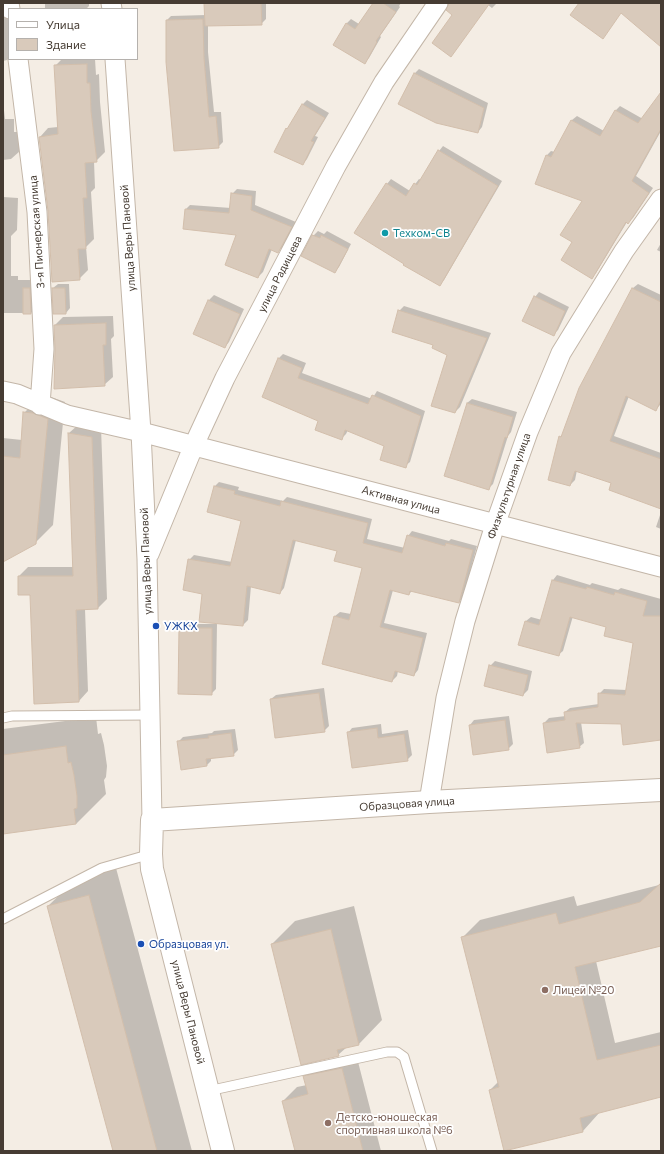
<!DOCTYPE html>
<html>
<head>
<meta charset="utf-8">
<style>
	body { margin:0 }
	#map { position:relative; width:664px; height:1154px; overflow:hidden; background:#f4ede4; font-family:Commissioner,sans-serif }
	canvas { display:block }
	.frame { position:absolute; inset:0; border:4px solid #463c33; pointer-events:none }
	.legend { position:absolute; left:8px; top:8px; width:130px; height:52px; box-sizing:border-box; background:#fff; border:1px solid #b5b1ad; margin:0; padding:5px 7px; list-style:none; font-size:12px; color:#463c33 }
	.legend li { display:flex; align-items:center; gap:8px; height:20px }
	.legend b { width:20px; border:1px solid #b5b1ad }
</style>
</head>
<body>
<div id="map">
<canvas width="664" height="1154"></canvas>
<div class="frame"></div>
<ul class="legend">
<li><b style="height:5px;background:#fff"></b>Улица</li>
<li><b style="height:11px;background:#d9cabb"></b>Здание</li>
</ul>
</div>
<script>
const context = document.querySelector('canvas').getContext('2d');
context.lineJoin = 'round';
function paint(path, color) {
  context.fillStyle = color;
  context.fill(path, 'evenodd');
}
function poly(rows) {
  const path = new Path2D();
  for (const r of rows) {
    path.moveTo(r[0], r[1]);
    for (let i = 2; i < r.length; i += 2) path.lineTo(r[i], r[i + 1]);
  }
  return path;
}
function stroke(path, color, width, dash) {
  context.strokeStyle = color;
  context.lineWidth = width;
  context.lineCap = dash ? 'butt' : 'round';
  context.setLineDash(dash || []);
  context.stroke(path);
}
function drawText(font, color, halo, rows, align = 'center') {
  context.font = font + ' Commissioner,sans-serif';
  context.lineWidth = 3.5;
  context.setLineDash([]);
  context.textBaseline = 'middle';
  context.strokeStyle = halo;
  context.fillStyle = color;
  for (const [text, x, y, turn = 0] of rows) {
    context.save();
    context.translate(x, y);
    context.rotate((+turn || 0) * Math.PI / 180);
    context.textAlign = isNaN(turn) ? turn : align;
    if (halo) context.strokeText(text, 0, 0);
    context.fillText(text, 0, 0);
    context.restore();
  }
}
paint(poly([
	[3,3,8,3,9,18,9,58,7,60,3,61],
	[45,3,89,3,89,6,86,9,45,9],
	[205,3,266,3,266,19,261,24,208,25,208,52,214,112,221,112,223,142,218,147,167,20,171,16,206,15],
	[374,3,401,3,399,6,400,7,380,36,381,37,369,58,365,62,346,24,351,19,359,24],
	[462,3,497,3,492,8,488,5],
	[62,59,95,59,96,75,99,74,100,102,105,152,96,161,94,161,95,188,91,192,94,239,86,247,88,270,79,279,49,211,40,137,48,128,58,127,55,66],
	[419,69,488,103,482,127,478,132,414,74],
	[661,94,661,131,636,176,653,188,633,218,628,222,627,222,596,273,591,277,574,242,584,200,546,156,551,151,555,152,572,120,577,116,604,131,615,111,620,106,643,119],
	[307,100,329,113,315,136,318,137,307,159,303,164,276,151,287,129,291,125,303,104],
	[3,102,5,119,14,119,14,132,20,132,20,151,11,159,3,160],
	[443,146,502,181,444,280,439,284,387,184,391,179,410,191,419,179,421,180,439,151],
	[237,189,256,191,255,205,296,222,283,247,278,251,272,249,263,272,258,277,237,234,186,209,190,205,231,208,232,194],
	[3,197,18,198,17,230,11,236,11,276,18,276,18,280,38,280,39,305,31,313,3,313],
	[318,231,324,234,327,231,351,244,339,267,334,272,313,236],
	[661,243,661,252,657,250],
	[58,284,69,284,70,308,66,313,53,288],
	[638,284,661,295,661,404,656,409,629,396,614,436,661,453,661,508,612,483,577,470,575,480,570,485,560,437,564,433,633,288],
	[539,292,569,307,558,330,554,334,535,297],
	[214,295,244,309,229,342,225,347,195,334,209,300],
	[404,306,491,333,460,407,455,412,448,354,434,344,399,311],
	[113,316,114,336,111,339,113,377,104,385,56,349,55,325,63,317],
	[283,354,306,363,302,373,372,399,377,391,425,411,410,462,405,466,385,446,348,430,346,434,341,439,320,420,263,397,279,358],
	[42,395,51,397,65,402,53,525,35,543,3,561,3,438,22,440,24,413],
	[472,399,517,412,511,432,508,436,493,484,488,489,467,403],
	[79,424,101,427,107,599,98,608,85,609,88,691,79,701,31,594,19,594,19,576,28,567,74,567,69,433],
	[219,482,239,487,238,490,283,501,287,497,372,519,367,539,405,548,408,536,412,531,449,541,451,539,477,546,463,597,459,602,413,590,409,594,393,590,384,623,427,633,418,670,414,675,398,671,397,676,392,681,335,616,340,612,351,614,363,567,338,550,296,540,284,588,280,593,251,586,248,620,243,625,203,593,189,560,194,555,232,562,242,520,215,486],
	[661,512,661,529,656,527],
	[557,575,590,585,592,583,618,590,621,588,661,599,661,739,622,724,581,722,584,743,579,747,544,723,549,718,566,716,565,712,570,708,599,704,599,694,604,689,627,690,634,643,607,626,573,616,563,651,558,655,526,621,531,617,542,620,553,580],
	[184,624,217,624,216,689,211,694,180,628],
	[495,661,532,671,528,690,523,695,490,666],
	[324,688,329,726,324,731,271,699,276,695],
	[509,716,513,744,508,749,470,725,474,720],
	[96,717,98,734,101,733,104,745,107,766,106,777,104,780,106,794,76,824,3,833,3,729],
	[381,724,382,734,408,730,412,755,407,760,348,733,352,728],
	[235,729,238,750,233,755,211,758,211,761,207,765,178,742,183,737,212,733,214,731],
	[116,868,192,1151,114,1151,48,906,76,879],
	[661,883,661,945,596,961,615,1043,661,1032,661,1096,600,1112,583,1131,505,1150,490,1090,499,1081,462,938,480,920,574,896,577,906,659,885],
	[354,906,382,1020,359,1044,347,1047,338,1055,272,944,295,921],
	[356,1054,381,1151,296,1151,283,1101,297,1087,307,1085,305,1077,319,1063]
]), '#0003');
const building = poly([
	[204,3,261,3,262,25,205,26,204,3],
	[373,3,383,3,396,12,376,41,377,42,365,64,333,45,346,23,355,29,373,3],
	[449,3,490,3,451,57,432,43,452,15,446,10,449,3],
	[579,3,661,3,661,47,621,13,603,39,570,15,579,3],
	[203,19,204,58,209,117,216,116,219,148,174,151,166,62,166,20,203,19],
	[87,64,87,83,90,83,91,111,97,162,85,163,87,198,83,198,86,249,78,249,80,280,52,282,48,211,39,137,58,134,54,65,87,64],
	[414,73,484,108,478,133,436,123,398,104,414,73],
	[661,92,661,129,632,181,649,193,628,224,626,222,592,279,561,260,572,242,560,235,582,201,535,184,546,155,551,157,571,120,600,136,615,110,638,123,661,92],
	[302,104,325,118,311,141,314,142,303,165,274,152,286,128,287,129,302,104],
	[438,150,498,186,440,286,403,265,404,264,354,233,386,183,406,196,414,183,417,185,438,150],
	[231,193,252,196,251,210,292,227,278,253,269,249,258,278,225,265,236,235,183,229,185,209,229,213,231,193],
	[312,235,320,238,321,235,348,249,335,273,301,256,312,235],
	[23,288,30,288,31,314,23,314,23,288],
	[52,288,65,288,66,314,53,314,52,288],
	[632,288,661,302,661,400,656,411,626,396,610,441,661,459,661,509,609,490,611,483,575,471,570,486,548,480,559,436,561,437,579,388,632,288],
	[534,296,565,311,554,336,522,321,534,296],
	[208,300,240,314,225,348,193,334,208,300],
	[398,310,487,338,455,413,431,406,447,355,432,348,433,345,392,332,398,310],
	[106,323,106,345,103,345,105,386,54,389,55,349,54,325,106,323],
	[278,358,302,368,298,378,368,404,372,395,421,416,406,468,380,460,384,446,345,430,342,440,315,430,318,421,262,397,278,358],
	[467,403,513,417,507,438,505,437,489,490,444,476,467,403],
	[23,412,33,413,48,419,36,544,3,562,3,456,20,458,23,412],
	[68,433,92,437,98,609,76,610,79,702,34,704,30,595,18,595,18,576,73,576,68,433],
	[214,486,235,491,234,494,280,506,281,501,368,523,363,543,402,553,407,535,445,546,446,543,473,550,459,603,410,591,409,595,390,590,380,627,423,638,414,676,395,671,392,682,322,664,334,616,349,620,362,568,334,561,337,551,293,540,280,594,247,586,243,626,199,622,202,594,183,590,188,559,230,566,241,521,207,512,214,486],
	[552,580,586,589,587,587,614,595,615,592,647,601,643,616,661,616,661,740,623,745,621,724,576,723,580,748,547,753,543,723,565,720,564,712,598,707,598,693,625,695,633,643,604,636,606,627,570,617,559,656,518,645,525,621,539,625,552,580],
	[179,628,212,628,212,695,178,694,179,628],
	[489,665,528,675,523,696,484,686,489,665],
	[319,693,325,732,275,738,270,699,319,693],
	[505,720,509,750,473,755,469,725,505,720],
	[377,728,378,738,404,734,408,761,352,768,347,732,377,728],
	[231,733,234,756,206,759,207,766,181,770,177,741,209,738,208,736,231,733],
	[66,746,68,763,71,762,74,775,77,796,77,808,74,809,76,824,3,834,3,755,66,746],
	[661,883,661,946,575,967,597,1060,661,1045,661,1097,580,1118,583,1132,504,1151,489,1090,499,1087,461,937,556,913,559,924,640,902,661,883],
	[89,895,157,1151,113,1151,47,906,89,895],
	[331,929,359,1045,337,1050,339,1056,301,1065,271,944,331,929],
	[342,1068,363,1151,295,1151,282,1101,308,1094,303,1076,342,1068]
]);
paint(building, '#d9cabb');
stroke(building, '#d2beab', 1);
const service = poly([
	[3,718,12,716,150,715],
	[3,919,102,868,151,854],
	[208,1091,387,1052,397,1052,404,1057,432,1151]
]);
const minor = poly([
	[9,3,10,9],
	[111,3,112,9],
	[18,59,37,212,44,349,40,405],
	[115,59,141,432,147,559,152,820],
	[3,391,17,394,67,415,141,432,661,567],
	[149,554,194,445,225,378,336,166,384,82,438,3],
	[429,802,446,698,465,621,495,525,528,432,561,353,624,251,661,199]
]);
const tertiary = poly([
	[223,1151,152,869,151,854,152,820,429,802,661,790]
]);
stroke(service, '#c3b6a8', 11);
stroke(minor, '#c3b6a8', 21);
stroke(tertiary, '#c3b6a8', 24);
stroke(service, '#fff', 9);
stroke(minor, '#fff', 19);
stroke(tertiary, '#fff', 22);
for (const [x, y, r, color] of [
	[385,233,4,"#0f9aa8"],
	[156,626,4,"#1a4fb4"],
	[141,944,4,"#1a4fb4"],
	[545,990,4,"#8d6e63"],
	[328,1123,4,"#8d6e63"]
]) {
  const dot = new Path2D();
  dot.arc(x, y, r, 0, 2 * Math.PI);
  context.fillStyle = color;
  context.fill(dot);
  stroke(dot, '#fff', 1.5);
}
drawText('11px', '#463c33', '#fff', [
	["3-я Пионерская улица",37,232,-94],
	["улица Веры Пановой",128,238,-94],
	["улица Радищева",280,274,-63],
	["Физкультурная улица",509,486,-71],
	["Активная улица",401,500,15],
	["улица Веры Пановой",146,561,-92],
	["Образцовая улица",407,804,-4],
	["улица Веры Пановой",188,1012,76]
]);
drawText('11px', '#0d838f', '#fff', [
	["Техком-СВ",393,233]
], 'left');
drawText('11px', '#164399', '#fff', [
	["УЖКХ",164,626],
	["Образцовая ул.",149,944]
], 'left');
drawText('11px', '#785e54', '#fff', [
	["Лицей №20",553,990],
	["Детско-юношеская",336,1117],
	["спортивная школа №6",336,1130]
], 'left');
</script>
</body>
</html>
